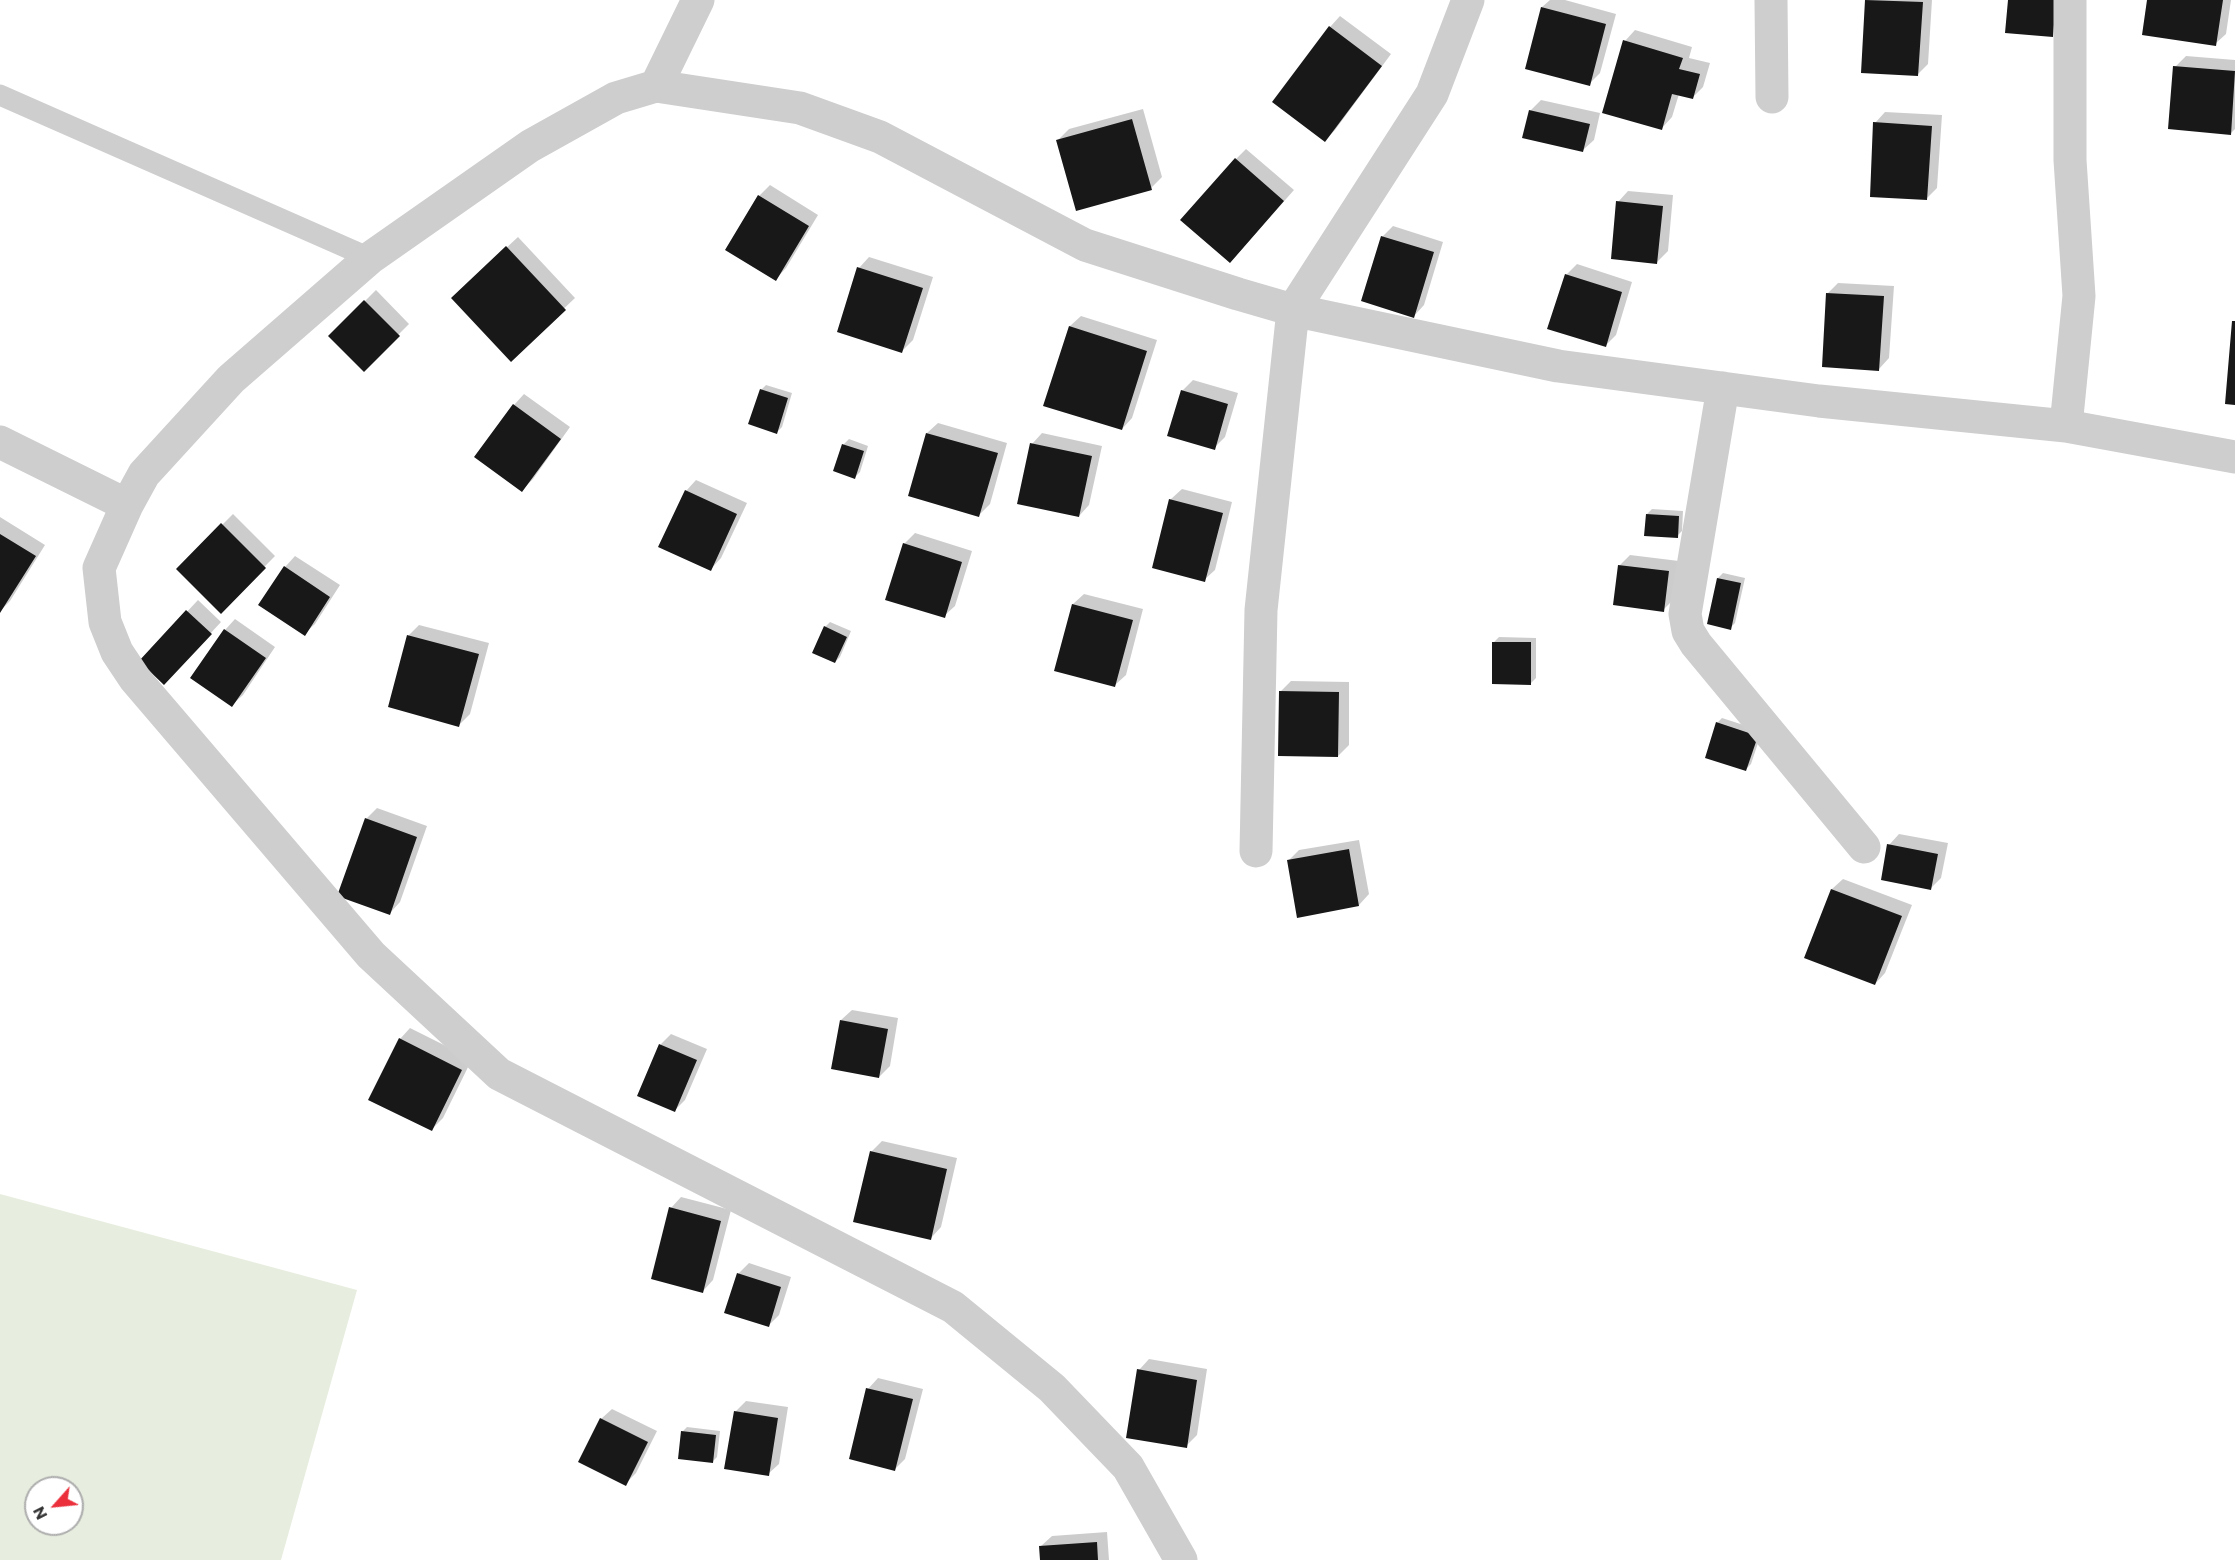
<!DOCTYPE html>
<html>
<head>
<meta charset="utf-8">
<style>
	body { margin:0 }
	#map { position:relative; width:2235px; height:1560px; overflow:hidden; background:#fff; font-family:Commissioner,sans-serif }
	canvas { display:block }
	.north { position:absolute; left:24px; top:1476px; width:60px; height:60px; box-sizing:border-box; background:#fff; border:2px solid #adadad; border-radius:50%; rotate:243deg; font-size:16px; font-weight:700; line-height:24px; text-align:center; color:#313131 }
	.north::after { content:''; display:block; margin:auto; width:21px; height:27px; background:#eb303c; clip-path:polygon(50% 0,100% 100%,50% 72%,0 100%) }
</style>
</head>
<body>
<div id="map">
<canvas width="2235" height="1560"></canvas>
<div class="north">N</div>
</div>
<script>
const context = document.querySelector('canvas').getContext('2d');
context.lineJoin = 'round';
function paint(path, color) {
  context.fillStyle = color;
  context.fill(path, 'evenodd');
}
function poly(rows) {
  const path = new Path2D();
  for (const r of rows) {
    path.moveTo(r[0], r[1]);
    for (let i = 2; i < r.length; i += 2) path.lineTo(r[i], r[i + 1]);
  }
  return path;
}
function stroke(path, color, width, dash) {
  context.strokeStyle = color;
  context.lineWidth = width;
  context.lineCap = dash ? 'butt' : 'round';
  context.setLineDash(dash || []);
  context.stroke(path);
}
paint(poly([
	[0,1194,357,1290,281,1560,0,1560],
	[36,1488,72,1488,72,1524,36,1524]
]), '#e7eedf');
paint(poly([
	[1550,0,1565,0,1616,14,1600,73,1589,84,1542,7],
	[1866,0,1932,0,1928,64,1918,74,1862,71],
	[2149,0,2231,0,2226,34,2215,44],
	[1340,16,1391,54,1335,130,1325,140,1274,102,1330,27],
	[1635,30,1692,47,1689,58,1710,63,1703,87,1692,98,1679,94,1672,117,1662,128,1625,41],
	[2186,56,2235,60,2235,129,2230,134,2175,67],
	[1541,100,1600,113,1594,140,1583,150,1530,111],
	[1143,109,1162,177,1151,188,1058,140,1069,129],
	[1885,112,1942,115,1937,188,1926,199,1875,123],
	[1246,149,1294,190,1240,251,1236,159],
	[770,185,818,215,786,268,776,279,759,196],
	[1628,191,1673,195,1668,251,1657,262,1618,202],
	[1393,226,1443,242,1424,305,1414,316,1382,237],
	[518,237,575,298,511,359,464,287],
	[869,257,933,277,913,340,902,351,859,268],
	[1577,264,1632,282,1616,335,1605,346,1566,275],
	[1838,283,1894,286,1889,358,1879,369,1828,293],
	[376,290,409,324,364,369,330,336],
	[1081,316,1157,340,1132,418,1122,429,1045,405,1070,326],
	[1193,380,1238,393,1225,437,1214,448,1182,391],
	[766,385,792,393,782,427,777,432,761,390],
	[524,394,570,427,533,479,522,490,514,405],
	[938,423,1007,443,990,504,979,515,927,433],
	[1042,433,1102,446,1089,505,1079,516,1032,444],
	[849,439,868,446,860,472,855,477,835,470,844,444],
	[696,480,747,503,721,558,711,569,686,491],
	[1182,489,1232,502,1215,570,1204,580,1153,567,1171,499],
	[1652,509,1683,511,1682,531,1677,536,1647,514],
	[233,514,275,556,221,611,178,569],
	[0,517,45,545,10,601,0,611],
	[915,533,972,551,955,606,944,616,904,544],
	[1630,555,1679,561,1674,599,1663,610,1619,566],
	[295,556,340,585,315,624,304,634,285,567],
	[1723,573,1745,578,1735,623,1730,628,1718,578],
	[1084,594,1143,609,1126,675,1115,685,1056,670,1073,604],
	[198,600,221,622,175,672,141,661],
	[235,619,275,647,243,695,232,705,225,630],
	[830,622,851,631,840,657,835,662,825,627],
	[419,625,489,643,470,714,459,725,389,706,409,635],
	[1499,637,1536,638,1536,678,1531,683,1494,642],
	[1291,681,1349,682,1349,745,1338,756,1281,691],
	[1722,718,1762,731,1751,764,1746,769,1717,723],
	[377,808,427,826,400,902,390,913,366,819],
	[1899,834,1948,843,1941,878,1931,888,1889,845],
	[1359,840,1369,894,1359,905,1288,861,1299,850],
	[1843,879,1912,905,1885,973,1875,984,1806,957,1832,889],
	[852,1010,898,1018,890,1066,879,1077,841,1020],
	[410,1028,472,1059,443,1118,432,1129,400,1039],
	[671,1034,707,1049,685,1100,675,1110,639,1095,661,1044],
	[882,1141,957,1158,941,1227,931,1238,871,1152],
	[681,1197,731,1210,713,1280,703,1291,671,1208],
	[749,1263,791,1277,779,1315,769,1325,726,1312,739,1273],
	[1149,1359,1207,1369,1197,1435,1186,1446,1139,1370],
	[878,1378,923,1389,905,1459,895,1469,868,1389],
	[746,1401,788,1407,779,1464,768,1474,735,1412],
	[612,1409,657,1431,636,1473,625,1484,601,1419],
	[687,1427,720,1431,717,1457,712,1462,682,1432],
	[1107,1532,1109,1560,1042,1560,1041,1546,1052,1536]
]), '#0003');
paint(poly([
	[1865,0,1923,2,1918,76,1861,73],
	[2008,0,2056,0,2053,37,2005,33],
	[2147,0,2223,0,2216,46,2142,35],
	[1541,7,1606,24,1590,86,1525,69],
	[1329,26,1382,66,1325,142,1272,102],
	[1623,40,1683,58,1679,69,1700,74,1693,99,1672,94,1662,130,1602,113],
	[2173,66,2235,71,2231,135,2168,129],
	[1529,110,1590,124,1583,152,1522,138],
	[1132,119,1152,190,1076,211,1056,140],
	[1873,122,1932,126,1927,200,1870,197],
	[1235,158,1284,201,1230,263,1180,220],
	[758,195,809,226,776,281,725,250],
	[1616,201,1663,206,1657,264,1611,259],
	[1381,236,1434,252,1414,318,1361,301],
	[506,246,566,310,511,362,451,298],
	[857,267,923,288,902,353,837,332],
	[1565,274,1622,292,1606,347,1547,329],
	[1826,293,1884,296,1879,371,1822,367],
	[364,300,400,336,364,372,328,336],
	[2232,321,2235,321,2235,405,2225,404],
	[1069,326,1147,351,1122,430,1043,406],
	[760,389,788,398,777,434,748,424],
	[1181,390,1228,404,1215,450,1167,436],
	[513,404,561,439,522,492,474,457],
	[926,433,998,453,979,517,908,496],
	[1030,443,1092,456,1079,517,1017,504],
	[842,444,864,451,855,479,833,471],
	[685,490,737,514,711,571,658,547],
	[1169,499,1223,513,1205,582,1152,568],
	[1646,514,1679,516,1678,538,1644,536],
	[221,523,266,568,221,614,176,569],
	[0,534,36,556,0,613],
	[903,543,962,562,945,618,885,600],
	[1618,565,1669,571,1664,612,1613,605],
	[284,566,330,597,305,636,258,605],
	[1717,578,1741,583,1731,630,1707,624],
	[1072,604,1133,620,1115,687,1054,671],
	[186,610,212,634,164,685,139,661],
	[824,626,847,637,835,663,812,653],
	[224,629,266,658,232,707,190,678],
	[407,635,479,654,459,727,388,707],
	[1492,642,1531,642,1531,685,1492,684],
	[1279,691,1339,692,1338,757,1278,756],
	[1716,722,1758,736,1746,771,1705,758],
	[365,818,417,837,390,915,337,896],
	[1887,844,1938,854,1931,890,1881,880],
	[1349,849,1359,906,1297,918,1287,860],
	[1831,889,1902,916,1875,985,1804,958],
	[840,1020,888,1029,879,1078,831,1069],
	[399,1038,462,1070,432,1131,368,1100],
	[659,1044,697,1060,675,1112,637,1096],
	[870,1151,947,1169,931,1240,853,1222],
	[669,1207,721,1221,703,1293,651,1279],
	[737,1273,781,1287,769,1327,724,1313],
	[1137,1369,1197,1380,1187,1448,1126,1438],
	[866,1388,913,1399,895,1471,849,1459],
	[734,1411,778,1418,769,1476,724,1469],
	[600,1418,648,1442,626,1486,578,1462],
	[681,1431,716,1435,713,1463,678,1459],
	[1097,1542,1098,1560,1040,1560,1039,1546]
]), '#181818');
stroke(poly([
	[0,95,370,258]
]), '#cecece', 21);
stroke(poly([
	[1771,0,1772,97],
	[656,86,698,0],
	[1723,388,1685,614,1688,631,1696,644,1864,847],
	[2066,426,2079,296,2070,160,2070,0],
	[0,442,127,505],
	[1256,851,1261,610,1293,310,1432,94,1468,0],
	[1181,1560,1128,1467,1052,1388,953,1307,499,1074,371,955,135,679,117,652,105,622,99,568,127,505,144,474,231,379,370,258,530,146,616,98,656,86,800,108,880,137,1085,245,1238,294,1293,310,1558,366,1819,401,2066,426,2235,457]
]), '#cecece', 33);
</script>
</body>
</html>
